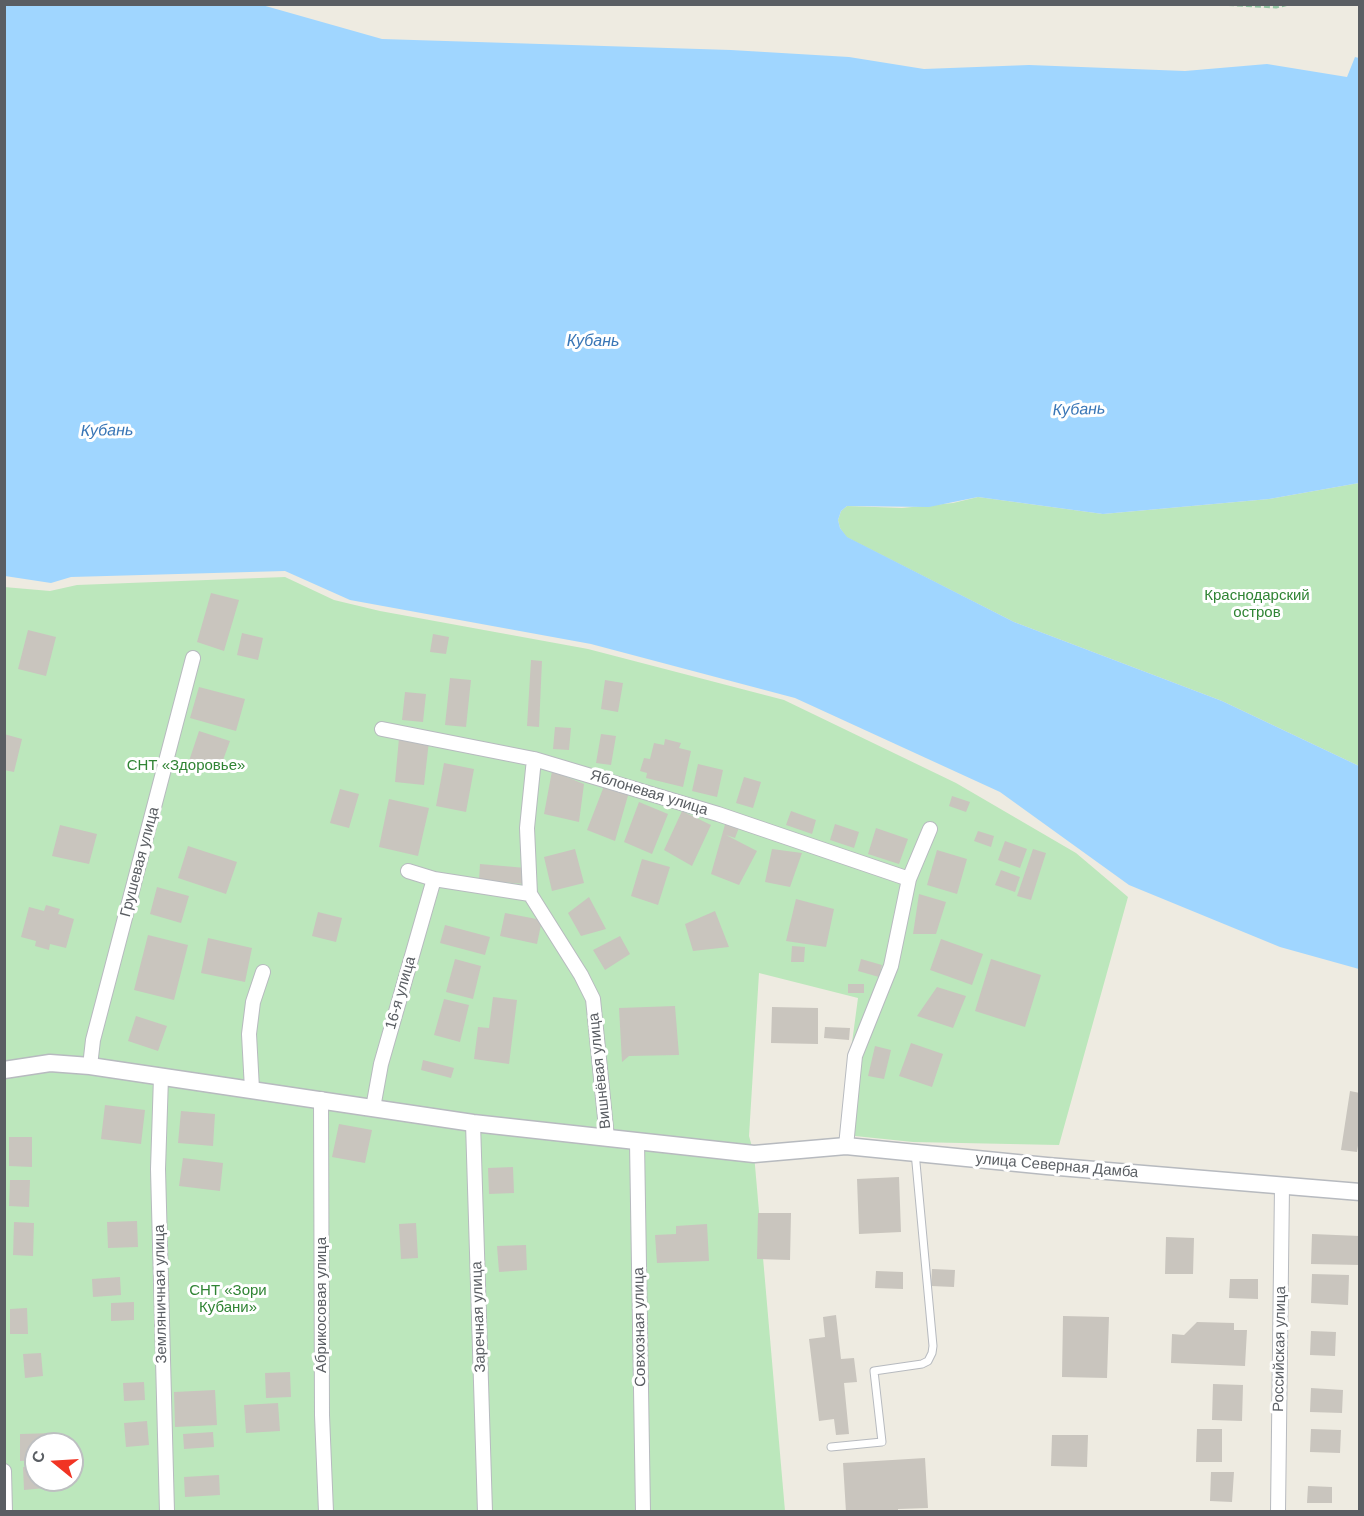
<!DOCTYPE html>
<html>
<head>
<meta charset="utf-8">
<style>
	body { margin:0 }
	#map { position:relative; width:1364px; height:1516px; overflow:hidden; background:#eeebe1; font-family:Arial,sans-serif }
	canvas { display:block }
	.frame { position:absolute; inset:0; border:6px solid #5a5e63; pointer-events:none }
	.north { position:absolute; left:24px; top:1432px; width:60px; height:60px; box-sizing:border-box; background:#fff; border:2px solid #bdbfc1; border-radius:50%; rotate:288deg; font-size:16px; font-weight:700; line-height:24px; text-align:center; color:#5a5e63 }
	.north::after { content:''; display:block; margin:auto; width:21px; height:27px; background:#f13424; clip-path:polygon(50% 0,100% 100%,50% 72%,0 100%) }
</style>
</head>
<body>
<div id="map">
<canvas width="1364" height="1516"></canvas>
<div class="frame"></div>
<div class="north">С</div>
</div>
<script>
const context = document.querySelector('canvas').getContext('2d');
context.lineJoin = 'round';
function paint(path, color) {
  context.fillStyle = color;
  context.fill(path, 'evenodd');
}
function poly(rows) {
  const path = new Path2D();
  for (const r of rows) {
    path.moveTo(r[0], r[1]);
    for (let i = 2; i < r.length; i += 2) path.lineTo(r[i], r[i + 1]);
  }
  return path;
}
function stroke(path, color, width, dash) {
  context.strokeStyle = color;
  context.lineWidth = width;
  context.lineCap = dash ? 'butt' : 'round';
  context.setLineDash(dash || []);
  context.stroke(path);
}
function drawText(font, color, halo, rows, align = 'center') {
  context.font = font + ' Arial,sans-serif';
  context.lineWidth = 6;
  context.setLineDash([]);
  context.textBaseline = 'middle';
  context.strokeStyle = halo;
  context.fillStyle = color;
  for (const [text, x, y, turn = 0] of rows) {
    context.save();
    context.translate(x, y);
    context.rotate((+turn || 0) * Math.PI / 180);
    context.textAlign = isNaN(turn) ? turn : align;
    if (halo) context.strokeText(text, 0, 0);
    context.fillText(text, 0, 0);
    context.restore();
  }
}
paint(poly([
	[1359,483,1359,766,1222,701,1014,622,846,537,840,528,838,520,841,511,847,506,902,508,953,503,978,497,1103,514,1269,499],
	[285,577,334,600,380,611,588,649,784,700,956,783,1076,853,1128,897,1059,1145,913,1142,855,1136,840,1132,858,998,759,973,749,1136,754,1154,785,1511,5,1511,4,587,50,591,77,585],
	[36,1444,72,1444,72,1480,36,1480]
]), '#bce7bc');
paint(poly([
	[5,4,262,5,382,39,731,50,849,57,924,69,1029,65,1185,71,1267,64,1347,77,1355,57,1359,58,1359,483,1269,499,1103,514,978,497,929,507,847,506,841,511,838,520,840,528,847,537,1014,622,1222,701,1359,766,1359,969,1280,947,1129,885,1000,792,795,698,591,644,350,600,285,571,71,577,51,583,5,576]
]), '#a0d6ff');
paint(poly([
	[211,593,239,600,224,651,197,642],
	[28,630,56,637,46,676,18,669],
	[242,633,263,638,258,660,237,655],
	[433,634,449,637,446,654,430,652],
	[531,660,542,661,539,727,527,726],
	[450,678,471,680,466,727,445,725],
	[605,680,623,683,618,712,601,709],
	[199,687,245,699,236,731,190,718],
	[405,692,426,694,423,722,402,720],
	[555,727,571,728,569,750,553,749],
	[199,731,230,741,219,771,189,761],
	[4,734,22,739,14,772,4,770],
	[601,734,616,736,611,765,596,763],
	[399,738,429,741,424,785,395,782],
	[665,739,681,743,679,748,691,751,683,787,646,778,647,773,640,771,644,758,650,759,654,743,664,745],
	[444,763,474,769,466,812,436,806],
	[698,764,723,770,717,797,692,791],
	[552,771,584,784,579,822,544,814],
	[744,777,761,782,753,808,736,803],
	[604,786,629,792,615,841,587,830],
	[340,789,359,794,349,828,330,823],
	[952,796,970,802,966,812,949,806],
	[389,799,429,808,418,856,379,847],
	[639,802,668,814,652,854,624,842],
	[682,811,711,825,692,866,664,850],
	[791,811,816,820,812,834,786,825],
	[726,821,740,825,735,838,726,835,757,851,739,885,711,874],
	[835,824,859,832,854,848,830,840],
	[60,825,97,834,89,864,52,856],
	[876,828,908,839,899,864,868,854],
	[978,831,994,836,991,847,974,841],
	[1005,841,1027,849,1020,868,998,860],
	[188,846,237,862,226,894,178,878],
	[575,849,584,883,552,891,544,857],
	[772,849,802,853,790,887,765,882],
	[1033,849,1046,853,1031,900,1017,896],
	[937,850,967,859,957,894,927,885],
	[642,859,670,867,658,905,631,896],
	[480,864,526,868,525,884,479,880],
	[1001,870,1020,877,1015,892,995,885],
	[157,887,189,896,181,923,150,914],
	[919,894,946,902,936,934,913,934],
	[589,897,606,929,581,936,568,913],
	[796,899,834,909,826,947,786,941],
	[46,905,60,909,58,914,74,919,66,948,50,944,49,950,35,946,36,941,21,937,29,907,44,911],
	[715,911,729,947,693,951,685,924],
	[318,912,342,918,336,942,312,936],
	[505,913,542,920,537,944,500,936],
	[445,925,490,937,485,955,440,943],
	[148,935,188,945,174,1000,134,990],
	[620,936,630,954,605,970,593,950],
	[208,938,252,948,245,982,201,973],
	[941,939,983,954,972,985,930,970],
	[792,946,805,947,804,962,791,962],
	[455,959,481,966,473,999,446,992],
	[861,959,882,965,879,977,858,971],
	[991,959,1041,975,1025,1027,975,1011],
	[848,984,864,984,864,993,848,993],
	[937,987,966,996,953,1028,917,1016],
	[493,997,517,1000,509,1064,474,1059,478,1027,489,1028],
	[444,999,469,1005,460,1042,434,1035],
	[675,1006,679,1055,629,1056,622,1062,619,1008],
	[772,1007,818,1008,818,1044,771,1043],
	[136,1016,167,1026,158,1051,128,1041],
	[825,1027,850,1028,849,1040,824,1038],
	[911,1043,943,1054,932,1087,899,1076],
	[875,1046,891,1050,884,1079,868,1076],
	[423,1060,454,1068,451,1078,421,1070],
	[1350,1091,1360,1093,1360,1133,1357,1152,1341,1150],
	[105,1105,145,1110,141,1144,101,1139],
	[181,1111,215,1114,213,1146,178,1143],
	[339,1124,372,1130,365,1163,332,1157],
	[9,1137,32,1137,32,1167,9,1166],
	[183,1158,223,1163,220,1191,179,1186],
	[513,1167,514,1193,489,1194,488,1168],
	[899,1177,901,1232,859,1234,857,1179],
	[10,1180,30,1180,29,1207,9,1206],
	[758,1213,791,1213,790,1260,757,1259],
	[137,1221,138,1247,108,1248,107,1222],
	[14,1222,34,1223,33,1256,13,1255],
	[416,1223,418,1258,401,1259,399,1224],
	[707,1224,709,1261,657,1263,655,1235,676,1234,676,1226],
	[1312,1234,1360,1236,1360,1265,1311,1264],
	[1166,1237,1194,1238,1193,1274,1165,1274],
	[526,1245,527,1270,499,1272,497,1246],
	[932,1269,955,1270,954,1287,931,1286],
	[876,1271,903,1272,903,1289,875,1288],
	[1312,1274,1349,1275,1348,1305,1311,1303],
	[120,1277,121,1295,93,1297,92,1279],
	[1230,1279,1258,1279,1258,1299,1229,1298],
	[134,1302,134,1320,111,1321,111,1303],
	[27,1308,28,1334,10,1334,10,1309],
	[836,1315,841,1359,854,1358,857,1382,844,1383,849,1434,836,1435,834,1419,819,1421,809,1339,825,1337,823,1317],
	[1063,1316,1109,1317,1107,1378,1062,1377],
	[1197,1322,1234,1323,1234,1330,1247,1330,1245,1366,1171,1363,1172,1334,1184,1335],
	[1311,1331,1336,1332,1335,1356,1310,1355],
	[41,1353,43,1376,25,1378,23,1354],
	[290,1372,291,1397,266,1398,265,1373],
	[144,1382,145,1400,124,1401,123,1383],
	[1213,1384,1243,1385,1242,1421,1212,1420],
	[1311,1388,1343,1390,1342,1413,1310,1412],
	[215,1390,217,1425,175,1427,174,1392],
	[278,1403,280,1431,246,1433,244,1405],
	[147,1421,149,1445,126,1447,124,1423],
	[1197,1429,1222,1429,1222,1462,1196,1462],
	[1311,1429,1341,1430,1340,1453,1310,1452],
	[213,1432,214,1447,184,1449,183,1434],
	[55,1433,56,1444,36,1444,36,1460,20,1461,20,1434],
	[1052,1435,1088,1435,1087,1467,1051,1466],
	[925,1458,928,1508,898,1509,898,1512,846,1512,843,1463],
	[36,1466,36,1480,55,1480,56,1487,24,1490,23,1467],
	[1211,1472,1234,1472,1232,1502,1210,1501],
	[219,1475,220,1495,185,1497,184,1477],
	[1308,1486,1332,1487,1332,1503,1307,1503]
]), '#c9c5be');
const service = poly([
	[831,1447,882,1442,874,1371,922,1364,928,1361,932,1353,933,1346,915,1152]
]);
const minor = poly([
	[382,729,534,759,718,814,909,879],
	[408,871,434,879,530,894,581,975,593,999,607,1138],
	[530,894,527,828,534,759],
	[90,1066,93,1040,193,658],
	[161,1077,158,1169,167,1512],
	[252,1089,249,1034,253,1002,263,972],
	[321,1099,322,1415,326,1512],
	[373,1108,381,1064,434,879],
	[473,1123,485,1512],
	[637,1142,643,1512],
	[846,1146,855,1056,891,966,909,879,930,829],
	[4,1471,5,1512],
	[1278,1512,1282,1186]
]);
const tertiary = poly([
	[4,1070,50,1063,90,1066,473,1123,754,1154,846,1146,1047,1166,1360,1192]
]);
stroke(service, '#b7babf', 9);
stroke(minor, '#b7babf', 16);
stroke(tertiary, '#b7babf', 19);
stroke(poly([
	[1219,4,1276,7,1289,4]
]), '#95c8a4', 3, [6, 3]);
stroke(service, '#fff', 7);
stroke(minor, '#fff', 14);
stroke(tertiary, '#fff', 16);
drawText('15px', '#308434', '#fff', [
	["Краснодарский",1257,596],
	["остров",1257,613],
	["СНТ «Здоровье»",186,766],
	["СНТ «Зори",228,1291],
	["Кубани»",228,1308]
]);
drawText('15px', '#5a5e63', '#fff', [
	["Яблоневая улица",649,793,17],
	["Грушевая улица",140,862,-75],
	["16-я улица",401,993,-74],
	["Вишнёвая улица",600,1071,-96],
	["улица Северная Дамба",1057,1166,5],
	["Земляничная улица",161,1294,-91],
	["Абрикосовая улица",322,1305,-90],
	["Заречная улица",479,1317,-92],
	["Совхозная улица",640,1327,-91],
	["Российская улица",1280,1349,-89]
]);
drawText('italic 16px', '#3976b6', '#fff', [
	["Кубань",593,342],
	["Кубань",1079,410,-2],
	["Кубань",107,431,-1]
]);
</script>
</body>
</html>
